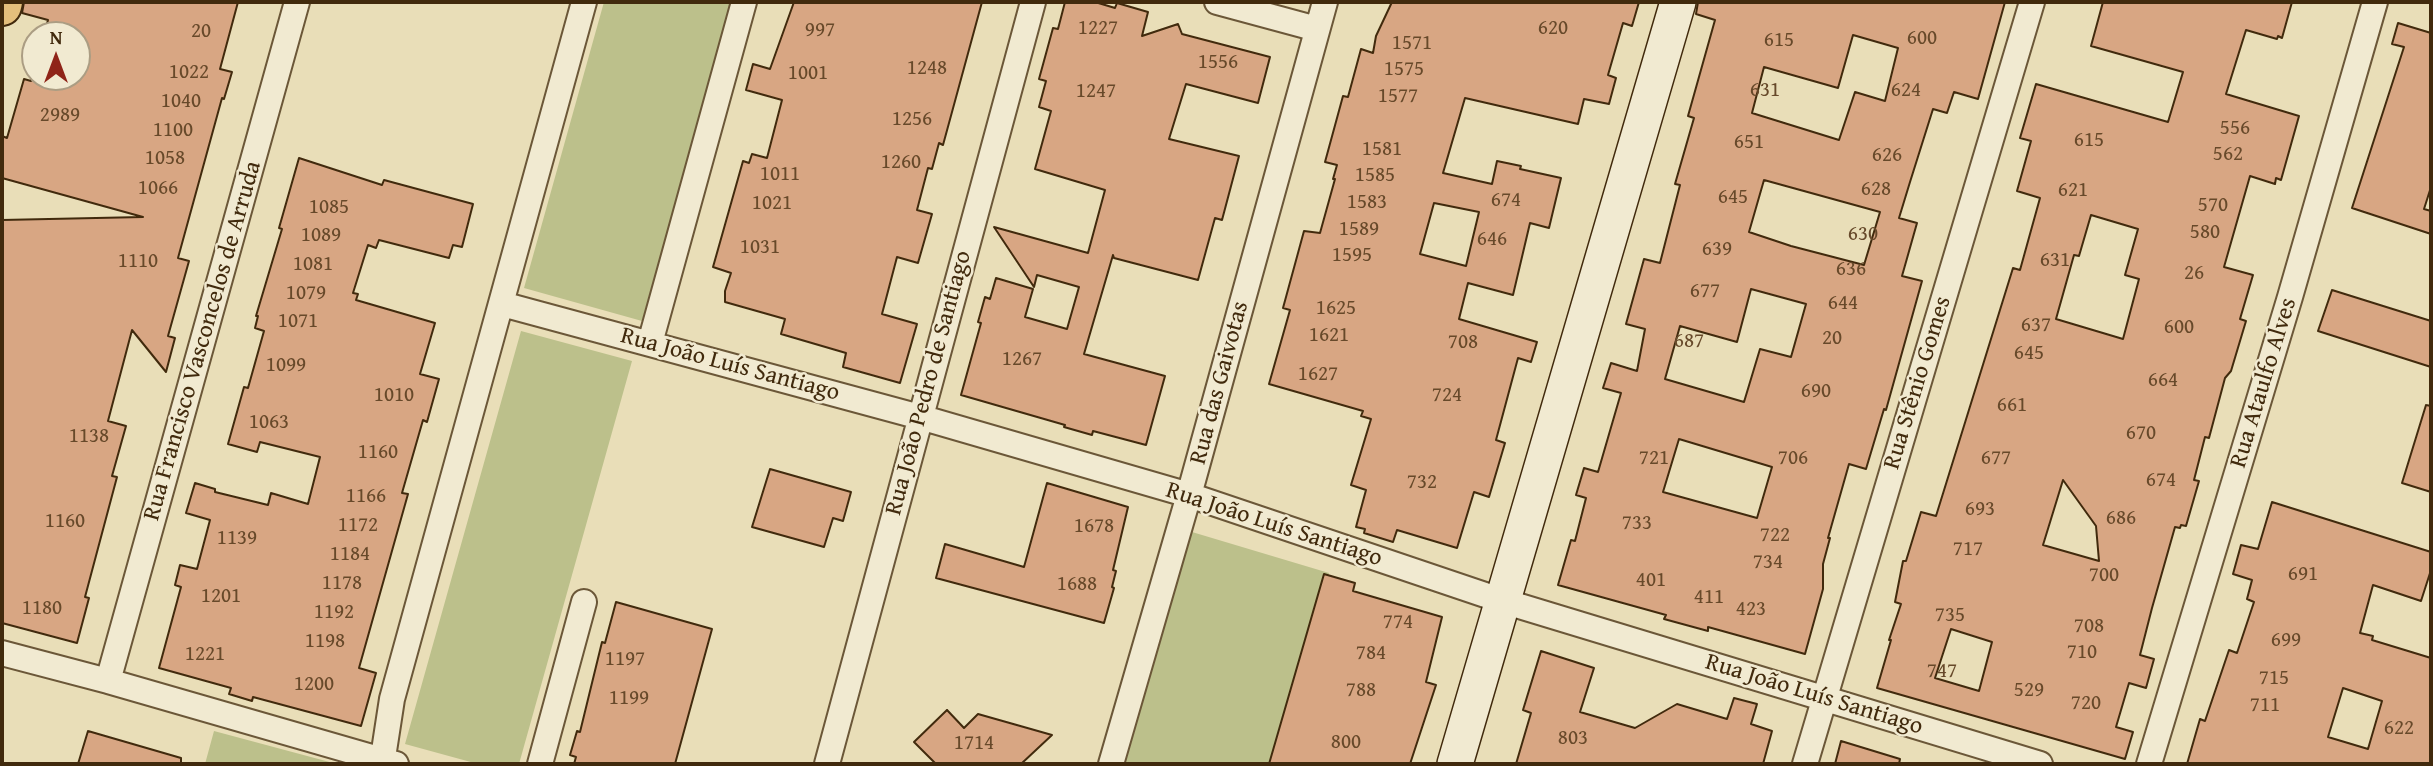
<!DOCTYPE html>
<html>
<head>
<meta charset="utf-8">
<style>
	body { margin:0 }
	#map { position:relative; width:2433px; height:766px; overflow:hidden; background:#e9deb8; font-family:"Gentium Book Plus",serif }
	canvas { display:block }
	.frame { position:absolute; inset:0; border:4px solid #412a0d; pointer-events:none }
	.north { position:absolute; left:21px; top:21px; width:70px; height:70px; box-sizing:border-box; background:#f1ead1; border:2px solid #ab9d83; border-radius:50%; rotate:0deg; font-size:19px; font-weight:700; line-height:28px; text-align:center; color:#412a0d }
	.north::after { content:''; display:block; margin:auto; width:24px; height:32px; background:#8f2418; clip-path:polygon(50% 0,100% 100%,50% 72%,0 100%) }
</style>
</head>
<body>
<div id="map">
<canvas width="2433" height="766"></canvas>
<div class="frame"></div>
<div class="north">N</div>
</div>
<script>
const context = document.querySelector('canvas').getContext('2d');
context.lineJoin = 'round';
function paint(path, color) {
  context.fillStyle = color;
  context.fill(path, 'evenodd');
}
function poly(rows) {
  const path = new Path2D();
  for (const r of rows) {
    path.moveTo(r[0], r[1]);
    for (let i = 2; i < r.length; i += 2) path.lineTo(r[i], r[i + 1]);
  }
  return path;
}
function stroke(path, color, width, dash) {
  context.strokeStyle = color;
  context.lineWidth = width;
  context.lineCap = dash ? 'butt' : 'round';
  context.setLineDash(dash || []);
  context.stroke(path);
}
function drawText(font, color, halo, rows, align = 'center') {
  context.font = font + ' "Gentium Book Plus",serif';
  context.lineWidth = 5;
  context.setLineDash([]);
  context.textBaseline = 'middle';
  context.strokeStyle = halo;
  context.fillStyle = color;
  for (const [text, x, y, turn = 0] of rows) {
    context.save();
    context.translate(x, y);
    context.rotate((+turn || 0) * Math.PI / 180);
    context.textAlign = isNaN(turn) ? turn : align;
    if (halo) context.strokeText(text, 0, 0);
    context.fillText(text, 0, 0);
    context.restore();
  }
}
paint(poly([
	[604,2,732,2,642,321,524,288],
	[521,331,632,361,519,764,478,764,405,744],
	[1192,532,1329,573,1271,764,1125,764],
	[214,731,337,764,205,764]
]), '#bcc08b');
const building = poly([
	[24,2,238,2,220,69,232,72,224,99,222,98,178,258,189,261,168,336,175,338,166,372,132,330,108,421,126,426,112,476,117,477,85,597,89,598,77,643,2,623,2,220,143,217,2,178,2,136,7,138,24,79,31,81,32,77,77,77,77,35,44,35,48,20,22,13,24,2],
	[794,2,982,2,943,145,939,143,932,169,928,168,917,210,932,214,918,263,897,257,882,314,917,324,900,383,843,367,846,353,781,334,785,319,725,302,725,291,731,273,713,267,743,161,749,163,752,154,767,158,782,100,746,90,753,64,770,69,794,2],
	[1065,2,1095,2,1115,8,1117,3,1148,12,1142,36,1178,24,1182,34,1270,57,1258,103,1186,84,1169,139,1239,156,1222,220,1215,218,1198,280,1114,258,1113,255,1084,354,1165,376,1146,445,1093,431,1092,435,1064,427,1065,425,961,395,981,323,978,322,985,297,990,299,996,278,1033,289,1025,317,1067,329,1079,287,1037,275,1034,287,994,227,1088,253,1105,190,1035,169,1051,111,1039,107,1046,81,1039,79,1053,28,1058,29,1065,2],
	[1392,2,1639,2,1632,26,1623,23,1608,75,1616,78,1609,104,1584,99,1578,124,1465,98,1443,173,1492,184,1497,161,1521,166,1520,169,1561,178,1549,228,1530,223,1513,295,1468,283,1459,319,1537,342,1531,362,1518,358,1496,440,1505,443,1489,497,1474,492,1457,548,1397,530,1393,542,1364,533,1365,529,1356,527,1366,490,1351,485,1371,419,1361,416,1363,411,1269,384,1290,310,1283,308,1304,231,1320,233,1335,179,1333,179,1337,165,1325,162,1343,96,1348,97,1361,49,1373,53,1376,36,1392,2],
	[1434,203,1479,212,1466,266,1420,254,1434,203],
	[1698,2,2005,2,1978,99,1954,92,1947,113,1933,109,1910,182,1899,218,1917,223,1902,276,1922,281,1886,410,1884,409,1866,469,1849,464,1828,538,1830,538,1823,564,1823,589,1805,654,1708,627,1708,631,1664,619,1666,615,1558,585,1571,540,1575,541,1586,498,1576,495,1584,468,1598,472,1621,393,1603,388,1611,363,1637,371,1645,329,1626,324,1644,259,1660,263,1680,185,1675,184,1694,118,1688,116,1715,20,1696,14,1698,2],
	[1853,35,1898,48,1885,101,1855,92,1839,140,1752,113,1764,67,1838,88,1853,35],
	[1764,180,1880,212,1864,265,1791,246,1749,232,1764,180],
	[1751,289,1806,304,1791,357,1760,349,1744,402,1665,379,1680,326,1737,342,1751,289],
	[1679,439,1772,467,1757,518,1663,492,1679,439],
	[2103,2,2292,2,2282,38,2278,36,2277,39,2246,30,2226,94,2299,116,2281,180,2276,178,2275,184,2250,176,2224,267,2253,275,2240,319,2246,321,2231,371,2225,378,2209,438,2205,437,2194,480,2199,481,2186,526,2181,525,2180,528,2175,527,2152,608,2140,655,2154,659,2146,688,2129,683,2116,727,2133,732,2125,759,1877,688,1891,640,1889,640,1901,604,1895,602,1903,561,1906,561,1921,512,1936,516,2013,268,2020,270,2040,198,2017,191,2031,141,2020,138,2036,84,2168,122,2183,72,2091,46,2103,2],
	[2091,215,2138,229,2125,275,2139,279,2123,339,2056,319,2074,255,2079,256,2091,215],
	[2063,480,2096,526,2099,561,2043,545,2063,480],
	[1951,629,1992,642,1979,691,1935,678,1951,629],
	[2398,23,2431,33,2431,187,2424,209,2431,211,2431,234,2352,208,2404,47,2392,44,2398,23],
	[299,158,382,185,384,180,473,204,462,247,453,245,449,258,379,240,376,248,368,245,353,293,358,294,356,300,435,323,420,374,439,379,427,422,423,420,402,493,408,494,359,668,376,673,361,726,253,697,252,701,229,694,231,688,159,668,181,587,175,585,180,565,197,569,210,520,186,513,195,483,215,489,215,492,268,505,271,493,308,504,320,457,260,442,257,452,228,444,244,387,248,388,264,331,255,328,258,316,256,316,282,229,279,228,299,158],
	[2332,290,2431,321,2431,367,2318,331,2332,290],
	[2426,405,2431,406,2431,492,2402,483,2426,405],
	[770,469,851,492,843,521,833,518,824,547,752,527,770,469],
	[1047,483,1128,507,1113,570,1116,571,1112,587,1114,588,1104,623,936,578,945,544,1024,567,1047,483],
	[2272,502,2431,552,2431,570,2421,601,2373,585,2360,633,2373,636,2372,640,2431,658,2431,764,2187,764,2200,719,2205,721,2229,650,2237,653,2254,602,2247,599,2252,580,2233,574,2241,545,2258,549,2272,502],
	[2343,688,2382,701,2368,749,2328,737,2343,688],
	[1324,574,1355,583,1353,591,1442,617,1426,682,1436,685,1410,764,1269,764,1324,574],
	[616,602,712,629,675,764,574,764,576,757,570,755,577,731,580,732,602,642,605,643,616,602],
	[1541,651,1594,668,1580,712,1635,728,1677,704,1727,719,1734,698,1757,704,1751,724,1772,731,1763,764,1516,764,1531,713,1523,710,1541,651],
	[947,710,964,728,978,714,1052,735,1021,764,936,764,914,742,947,710],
	[88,731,181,758,181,764,78,764,88,731],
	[1841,741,1900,759,1899,764,1835,764,1841,741]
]);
paint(building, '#d8a683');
stroke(building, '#412a0d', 2);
const street = poly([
	[1217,2,1317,29],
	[502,304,920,417,1189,495,1503,601,2040,764],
	[650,343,744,2],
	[2,653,108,681,396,764],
	[108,681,297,2],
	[382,764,392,699,584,2],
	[540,764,584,602],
	[827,764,1033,2],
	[1111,764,1189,495,1325,2],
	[1805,764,2032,2],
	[2149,764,2290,297,2375,2]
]);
const secondary = poly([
	[1455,764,1678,2]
]);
const primary = poly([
	[2,6,3,2]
]);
stroke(street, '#6b5738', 28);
stroke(secondary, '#412a0d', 38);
stroke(primary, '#412a0d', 42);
stroke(street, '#f1ead1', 24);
stroke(secondary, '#f1ead1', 35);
stroke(primary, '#e4bf7c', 38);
drawText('21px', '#67492a', null, [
	["1227",1098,29],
	["620",1553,29],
	["997",820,31],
	["20",201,32],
	["600",1922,39],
	["615",1779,41],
	["1571",1412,44],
	["1556",1218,63],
	["1248",927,69],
	["1575",1404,70],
	["1022",189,73],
	["1001",808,74],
	["631",1765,91],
	["624",1906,91],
	["1247",1096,92],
	["1577",1398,97],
	["1040",181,102],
	["2989",60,116],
	["1256",912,120],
	["556",2235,129],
	["1100",173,131],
	["615",2089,141],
	["651",1749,143],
	["1581",1382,150],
	["562",2228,155],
	["626",1887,156],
	["1058",165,159],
	["1260",901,163],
	["1011",780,175],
	["1585",1375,176],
	["1066",158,189],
	["628",1876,190],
	["621",2073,191],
	["645",1733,198],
	["674",1506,201],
	["1583",1367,203],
	["1021",772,204],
	["570",2213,206],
	["1085",329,208],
	["1589",1359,230],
	["580",2205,233],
	["630",1863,235],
	["1089",321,236],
	["646",1492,240],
	["1031",760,248],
	["639",1717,250],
	["1595",1352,256],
	["631",2055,261],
	["1110",138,262],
	["1081",313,265],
	["636",1851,270],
	["26",2194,274],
	["677",1705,292],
	["1079",306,294],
	["644",1843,304],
	["1625",1336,309],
	["1071",298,322],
	["637",2036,326],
	["600",2179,328],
	["1621",1329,336],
	["20",1832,339],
	["687",1689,342],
	["708",1463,343],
	["645",2029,354],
	["1267",1022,360],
	["1099",286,366],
	["1627",1318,375],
	["664",2163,381],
	["690",1816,392],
	["1010",394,396],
	["724",1447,396],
	["661",2012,406],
	["1063",269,423],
	["670",2141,434],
	["1138",89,437],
	["1160",378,453],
	["721",1654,459],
	["706",1793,459],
	["677",1996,459],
	["674",2161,481],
	["732",1422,483],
	["1166",366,497],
	["693",1980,510],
	["686",2121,519],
	["1160",65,522],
	["733",1637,524],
	["1172",358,526],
	["1678",1094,527],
	["722",1775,536],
	["1139",237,539],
	["717",1968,550],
	["1184",350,555],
	["734",1768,563],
	["691",2303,575],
	["700",2104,576],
	["401",1651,581],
	["1178",342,584],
	["1688",1077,585],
	["1201",221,597],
	["411",1709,598],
	["1180",42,609],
	["423",1751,610],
	["1192",334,613],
	["735",1950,616],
	["774",1398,623],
	["708",2089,627],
	["699",2286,641],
	["1198",325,642],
	["710",2082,653],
	["784",1371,654],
	["1221",205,655],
	["1197",625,660],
	["747",1942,672],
	["715",2274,679],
	["1200",314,685],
	["788",1361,691],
	["529",2029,691],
	["1199",629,699],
	["720",2086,704],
	["711",2265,706],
	["622",2399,729],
	["803",1573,739],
	["800",1346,743],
	["1714",974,744]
]);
drawText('24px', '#412a0d', '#f1ead1', [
	["Rua Francisco Vasconcelos de Arruda",203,341,-74],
	["Rua João Luís Santiago",730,365,15],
	["Rua João Pedro de Santiago",929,383,-75],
	["Rua das Gaivotas",1220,383,-75],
	["Rua Stênio Gomes",1918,383,-73],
	["Rua Ataulfo Alves",2264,383,-73],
	["Rua João Luís Santiago",1274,525,18],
	["Rua João Luís Santiago",1814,695,17]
]);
</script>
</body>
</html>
